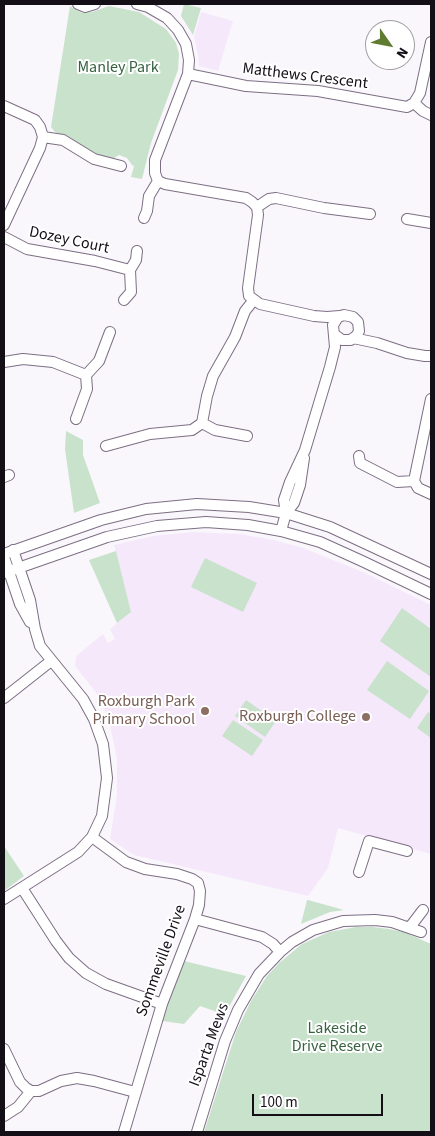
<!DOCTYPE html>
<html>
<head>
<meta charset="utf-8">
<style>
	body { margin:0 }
	#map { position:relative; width:435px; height:1136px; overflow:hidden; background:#faf7fc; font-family:"Source Sans 3",sans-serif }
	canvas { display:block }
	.frame { position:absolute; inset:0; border:5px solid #140f17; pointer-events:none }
	.north { position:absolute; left:365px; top:20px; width:50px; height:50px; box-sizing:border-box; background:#fff; border:1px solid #a19fa2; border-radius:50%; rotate:123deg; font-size:14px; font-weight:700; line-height:20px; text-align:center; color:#140f17 }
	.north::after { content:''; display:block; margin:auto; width:18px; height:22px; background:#5f7c31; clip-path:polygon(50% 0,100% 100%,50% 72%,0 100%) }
	.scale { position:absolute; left:252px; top:1094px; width:131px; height:22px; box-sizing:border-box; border:2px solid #140f17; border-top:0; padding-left:6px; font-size:15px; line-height:18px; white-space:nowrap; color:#140f17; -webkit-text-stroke:4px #fff; paint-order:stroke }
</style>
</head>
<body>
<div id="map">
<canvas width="435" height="1136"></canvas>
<div class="frame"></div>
<div class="north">N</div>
<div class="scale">100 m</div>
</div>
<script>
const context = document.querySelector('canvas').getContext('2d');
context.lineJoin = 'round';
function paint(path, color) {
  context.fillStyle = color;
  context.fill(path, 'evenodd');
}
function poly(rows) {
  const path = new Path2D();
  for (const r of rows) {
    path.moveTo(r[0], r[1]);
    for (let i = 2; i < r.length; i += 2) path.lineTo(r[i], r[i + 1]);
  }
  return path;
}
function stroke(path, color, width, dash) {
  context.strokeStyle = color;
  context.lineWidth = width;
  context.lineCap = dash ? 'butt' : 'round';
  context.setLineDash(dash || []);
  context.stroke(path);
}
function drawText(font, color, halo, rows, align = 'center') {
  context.font = font + ' "Source Sans 3",sans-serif';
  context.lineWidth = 4;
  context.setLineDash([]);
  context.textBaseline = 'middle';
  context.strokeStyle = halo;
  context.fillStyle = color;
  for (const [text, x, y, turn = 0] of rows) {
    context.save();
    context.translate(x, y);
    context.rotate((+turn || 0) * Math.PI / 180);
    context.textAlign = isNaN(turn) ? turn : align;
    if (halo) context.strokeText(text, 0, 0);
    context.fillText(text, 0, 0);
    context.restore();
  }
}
paint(poly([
	[201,12,233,21,218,71,199,66,198,55,194,36],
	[193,532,239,534,274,540,303,548,363,572,431,605,431,854,338,828,328,868,308,896,134,855,110,839,117,795,117,759,109,720,101,702,95,691,75,666,76,656,103,634,108,643,115,639,110,629,131,612,114,545,153,536]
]), '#f5e8fb');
paint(poly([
	[184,4,201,8,193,35,181,16],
	[70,6,82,13,92,12,109,6,139,12,166,29,176,43,179,54,178,70,151,143,142,179,131,177,134,166,132,165,127,158,119,155,111,160,94,155,71,139,55,132,51,127],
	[66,431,83,440,83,455,100,503,74,513,65,449],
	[116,551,131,612,117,623,89,560],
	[205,558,257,583,243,612,191,587],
	[402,608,431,629,431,677,380,641],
	[387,661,429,691,410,719,367,690],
	[246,700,276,721,265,737,235,716],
	[428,712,431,714,431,738,417,728],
	[233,720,263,740,252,756,222,736],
	[4,846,24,876,4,891],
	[307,900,308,900,344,910,330,912,301,924],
	[356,927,373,927,389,929,404,932,431,944,431,1132,204,1132,236,1032,251,1001,267,976,278,964,302,944,329,932],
	[184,961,246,976,229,1007,220,1004,217,1012,200,1006,184,1024,162,1021]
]), '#c9e2cc');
const minor = poly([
	[78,4,85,7,95,4],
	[137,4,148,7,167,18,178,30,186,44,189,60,188,74,155,160,155,173,158,181,165,184,246,198,252,202,257,207,258,215,248,288,249,296,260,304,314,316,327,317,340,316],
	[188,74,246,86,318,91,407,107,414,103,420,93,431,42],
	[414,103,423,111,431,115],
	[4,106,35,120,40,127,43,137,40,148,4,225],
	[43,137,63,140,94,159,121,166],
	[257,207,269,199,276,198,324,208,370,214],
	[144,218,147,211,149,196,158,181],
	[407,219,431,223],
	[4,237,27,249,95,261,130,270],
	[124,300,131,292,130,270,136,260,137,251],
	[353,338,377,343,407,353,425,356,431,356],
	[4,362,23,359,53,362,86,375],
	[86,375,99,361,110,332],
	[431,399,414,481,418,488,431,494],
	[76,419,87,389,86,375],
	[202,423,215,430,247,436],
	[106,446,150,434,192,430,202,423,207,396,213,376,235,337,245,311,253,301],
	[359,456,360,463,397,482,414,481],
	[4,477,9,475],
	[286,513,294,503,300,485,304,458],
	[281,531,286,513,284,500,290,482,305,450,330,367,335,347,333,325,338,317,344,315,353,317,358,322,359,331,357,335,351,340,342,340,334,334],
	[4,554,101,520,146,509,197,504,249,507,286,513,330,527,431,574],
	[4,557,20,604,30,622],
	[4,573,107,537,157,526,206,522,248,525,281,531,320,542,362,561,431,594],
	[4,698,51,661],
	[92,837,126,862,145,869,177,874,192,879,198,883,200,891,199,905,195,919,162,1004,124,1132],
	[359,872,369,841,407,851],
	[22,888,56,941,69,958,86,973,106,984,162,1004],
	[4,899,78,852,92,837,102,816,107,778,103,744,94,719,83,699,40,646,35,629,30,600,13,550],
	[195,919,262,937,273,944,280,952],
	[410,927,423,910],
	[4,1049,20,1082,26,1088,31,1091,39,1091,61,1081,77,1078,94,1081,135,1092],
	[4,1116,18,1107,31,1091],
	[197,1132,225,1041,238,1010,259,974,280,952,292,942,313,930,343,921,375,920,392,922,421,932]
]);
stroke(minor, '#7d6e84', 12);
stroke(minor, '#fff', 10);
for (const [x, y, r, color] of [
	[205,711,5,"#8d6e63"],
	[366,717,5,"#8d6e63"]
]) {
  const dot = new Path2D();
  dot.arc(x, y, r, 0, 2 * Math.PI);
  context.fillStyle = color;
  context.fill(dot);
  stroke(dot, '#fff', 2);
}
drawText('16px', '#376240', '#fff', [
	["Manley Park",118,68],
	["Lakeside",337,1029],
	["Drive Reserve",337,1047]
]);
drawText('16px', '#140f17', '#fff', [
	["Matthews Crescent",305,77,7],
	["Dozey Court",69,241,12],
	["Sommeville Drive",162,961,-70],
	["Isparta Mews",210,1045,-70]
]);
drawText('16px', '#785e54', '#fff', [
	["Roxburgh Park",195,702],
	["Primary School",195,720],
	["Roxburgh College",356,717]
], 'right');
</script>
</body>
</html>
